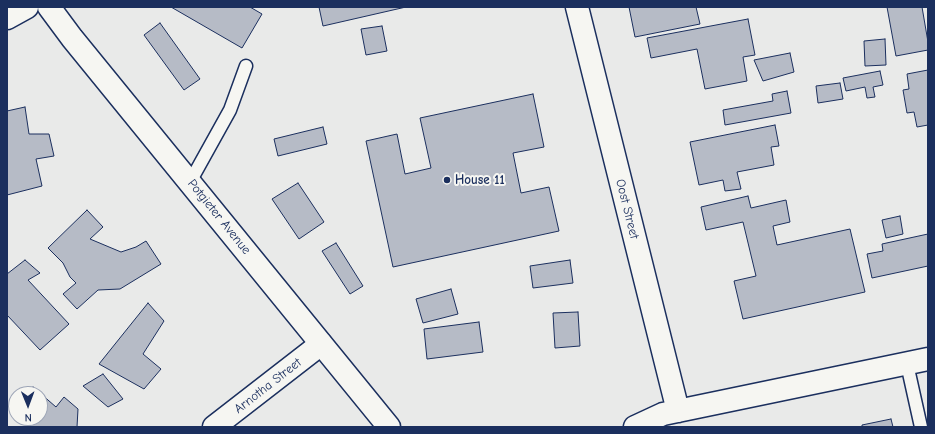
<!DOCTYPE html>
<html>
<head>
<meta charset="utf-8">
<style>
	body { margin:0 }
	#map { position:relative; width:935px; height:434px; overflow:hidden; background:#e9eae9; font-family:"Comic Neue",sans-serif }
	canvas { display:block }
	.frame { position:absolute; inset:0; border:8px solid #1b2f5e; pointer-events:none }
	.north { position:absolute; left:8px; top:386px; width:40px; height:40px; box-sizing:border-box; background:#f6f6f2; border:1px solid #9ea6b7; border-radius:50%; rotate:179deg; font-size:11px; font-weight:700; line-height:16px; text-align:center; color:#1b2f5e }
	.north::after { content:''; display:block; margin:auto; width:14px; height:18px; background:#1b2f5e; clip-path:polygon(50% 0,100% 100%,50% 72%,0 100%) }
</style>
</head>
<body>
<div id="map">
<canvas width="935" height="434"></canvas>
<div class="frame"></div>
<div class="north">N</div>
</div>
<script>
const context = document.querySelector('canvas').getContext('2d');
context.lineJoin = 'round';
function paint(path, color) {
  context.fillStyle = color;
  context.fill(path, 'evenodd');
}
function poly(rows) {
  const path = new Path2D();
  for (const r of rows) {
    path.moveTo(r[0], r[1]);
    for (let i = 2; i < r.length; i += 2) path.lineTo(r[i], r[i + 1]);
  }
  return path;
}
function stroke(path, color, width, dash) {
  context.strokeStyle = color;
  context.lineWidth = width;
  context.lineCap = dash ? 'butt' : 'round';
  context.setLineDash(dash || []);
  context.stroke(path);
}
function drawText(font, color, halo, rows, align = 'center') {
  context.font = font + ' "Comic Neue",sans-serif';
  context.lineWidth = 4;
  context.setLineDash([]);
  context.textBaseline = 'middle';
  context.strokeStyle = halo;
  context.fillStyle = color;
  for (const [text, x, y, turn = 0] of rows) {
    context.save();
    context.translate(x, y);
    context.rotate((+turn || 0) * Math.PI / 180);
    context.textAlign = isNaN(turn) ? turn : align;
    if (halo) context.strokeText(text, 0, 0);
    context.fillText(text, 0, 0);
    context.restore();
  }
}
const building = poly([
	[171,7,250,7,262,14,242,48,171,7],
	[319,7,406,7,323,26,319,7],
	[629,7,696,7,700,24,635,37,629,7],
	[887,7,922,7,928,42,928,50,896,56,887,7],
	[748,19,755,55,743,57,747,81,705,89,697,49,651,58,647,38,748,19],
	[160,23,200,79,184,90,144,35,160,23],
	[382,26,387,51,366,55,361,29,382,26],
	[885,39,886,65,865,66,864,41,885,39],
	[790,53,794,72,763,81,754,60,790,53],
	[928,70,928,125,917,127,914,112,907,113,903,90,909,89,907,74,928,70],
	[880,71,883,85,873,87,875,97,867,98,865,87,846,91,843,78,880,71],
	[840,83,843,99,818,103,816,86,840,83],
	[787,91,791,113,725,125,723,110,773,101,772,94,787,91],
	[533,94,544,147,513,153,521,193,549,187,559,231,393,267,366,141,397,134,405,174,431,168,420,118,533,94],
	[25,107,29,134,49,134,54,156,36,159,42,186,7,195,7,111,25,107],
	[775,125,779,146,771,147,774,165,737,172,741,189,725,191,723,180,699,185,690,142,775,125],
	[323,127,327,144,278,156,274,139,323,127],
	[298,183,324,222,299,239,272,199,298,183],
	[748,196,751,208,786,200,790,222,773,226,777,245,850,229,865,292,743,319,734,281,756,276,743,222,706,230,701,207,748,196],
	[87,210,103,227,90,239,121,252,136,247,146,241,161,264,120,289,98,290,77,309,63,294,76,283,70,277,63,263,48,248,87,210],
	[900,216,903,234,886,238,882,220,900,216],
	[928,234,928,266,872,278,867,254,883,251,882,244,928,234],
	[336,243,363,286,350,294,322,251,336,243],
	[25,260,40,273,28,280,69,324,40,350,7,315,7,274,25,260],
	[570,260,573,283,533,288,530,266,570,260],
	[451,289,458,314,423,323,416,299,451,289],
	[148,303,164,321,143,354,161,369,144,389,99,364,148,303],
	[578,312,580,346,555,348,553,313,578,312],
	[479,322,483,352,427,359,424,329,479,322],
	[103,374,123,399,108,407,83,386,103,374],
	[33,387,56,407,64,397,78,409,77,427,29,427,33,421,30,418,40,418,40,394,28,394,33,387],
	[891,419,893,427,862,427,862,425,891,419]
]);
paint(building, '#b6bbc6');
stroke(building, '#1b2f5e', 1);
const service = poly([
	[190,182,230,110,246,66],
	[907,364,921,427]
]);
const minor = poly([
	[577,7,678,411],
	[7,18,27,7],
	[214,427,321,344],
	[635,427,663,414,928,359]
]);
const tertiary = poly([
	[49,7,72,38,389,427]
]);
stroke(service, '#1b2f5e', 15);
stroke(minor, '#1b2f5e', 25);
stroke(tertiary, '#1b2f5e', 25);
stroke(service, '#f6f6f2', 12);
stroke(minor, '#f6f6f2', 22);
stroke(tertiary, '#f6f6f2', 22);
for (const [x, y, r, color] of [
	[447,180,4,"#1b2f5e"]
]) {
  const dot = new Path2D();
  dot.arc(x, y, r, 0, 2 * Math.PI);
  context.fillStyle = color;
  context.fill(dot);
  stroke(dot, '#f6f6f2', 1.5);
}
drawText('bold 13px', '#1b2f5e', '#f6f6f2', [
	["House 11",455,180]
], 'left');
drawText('13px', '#1b2f5e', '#f6f6f2', [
	["Oost Street",627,209,76],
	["Potgieter Avenue",219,217,51],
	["Arnotha Street",268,386,-38]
]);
</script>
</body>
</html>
